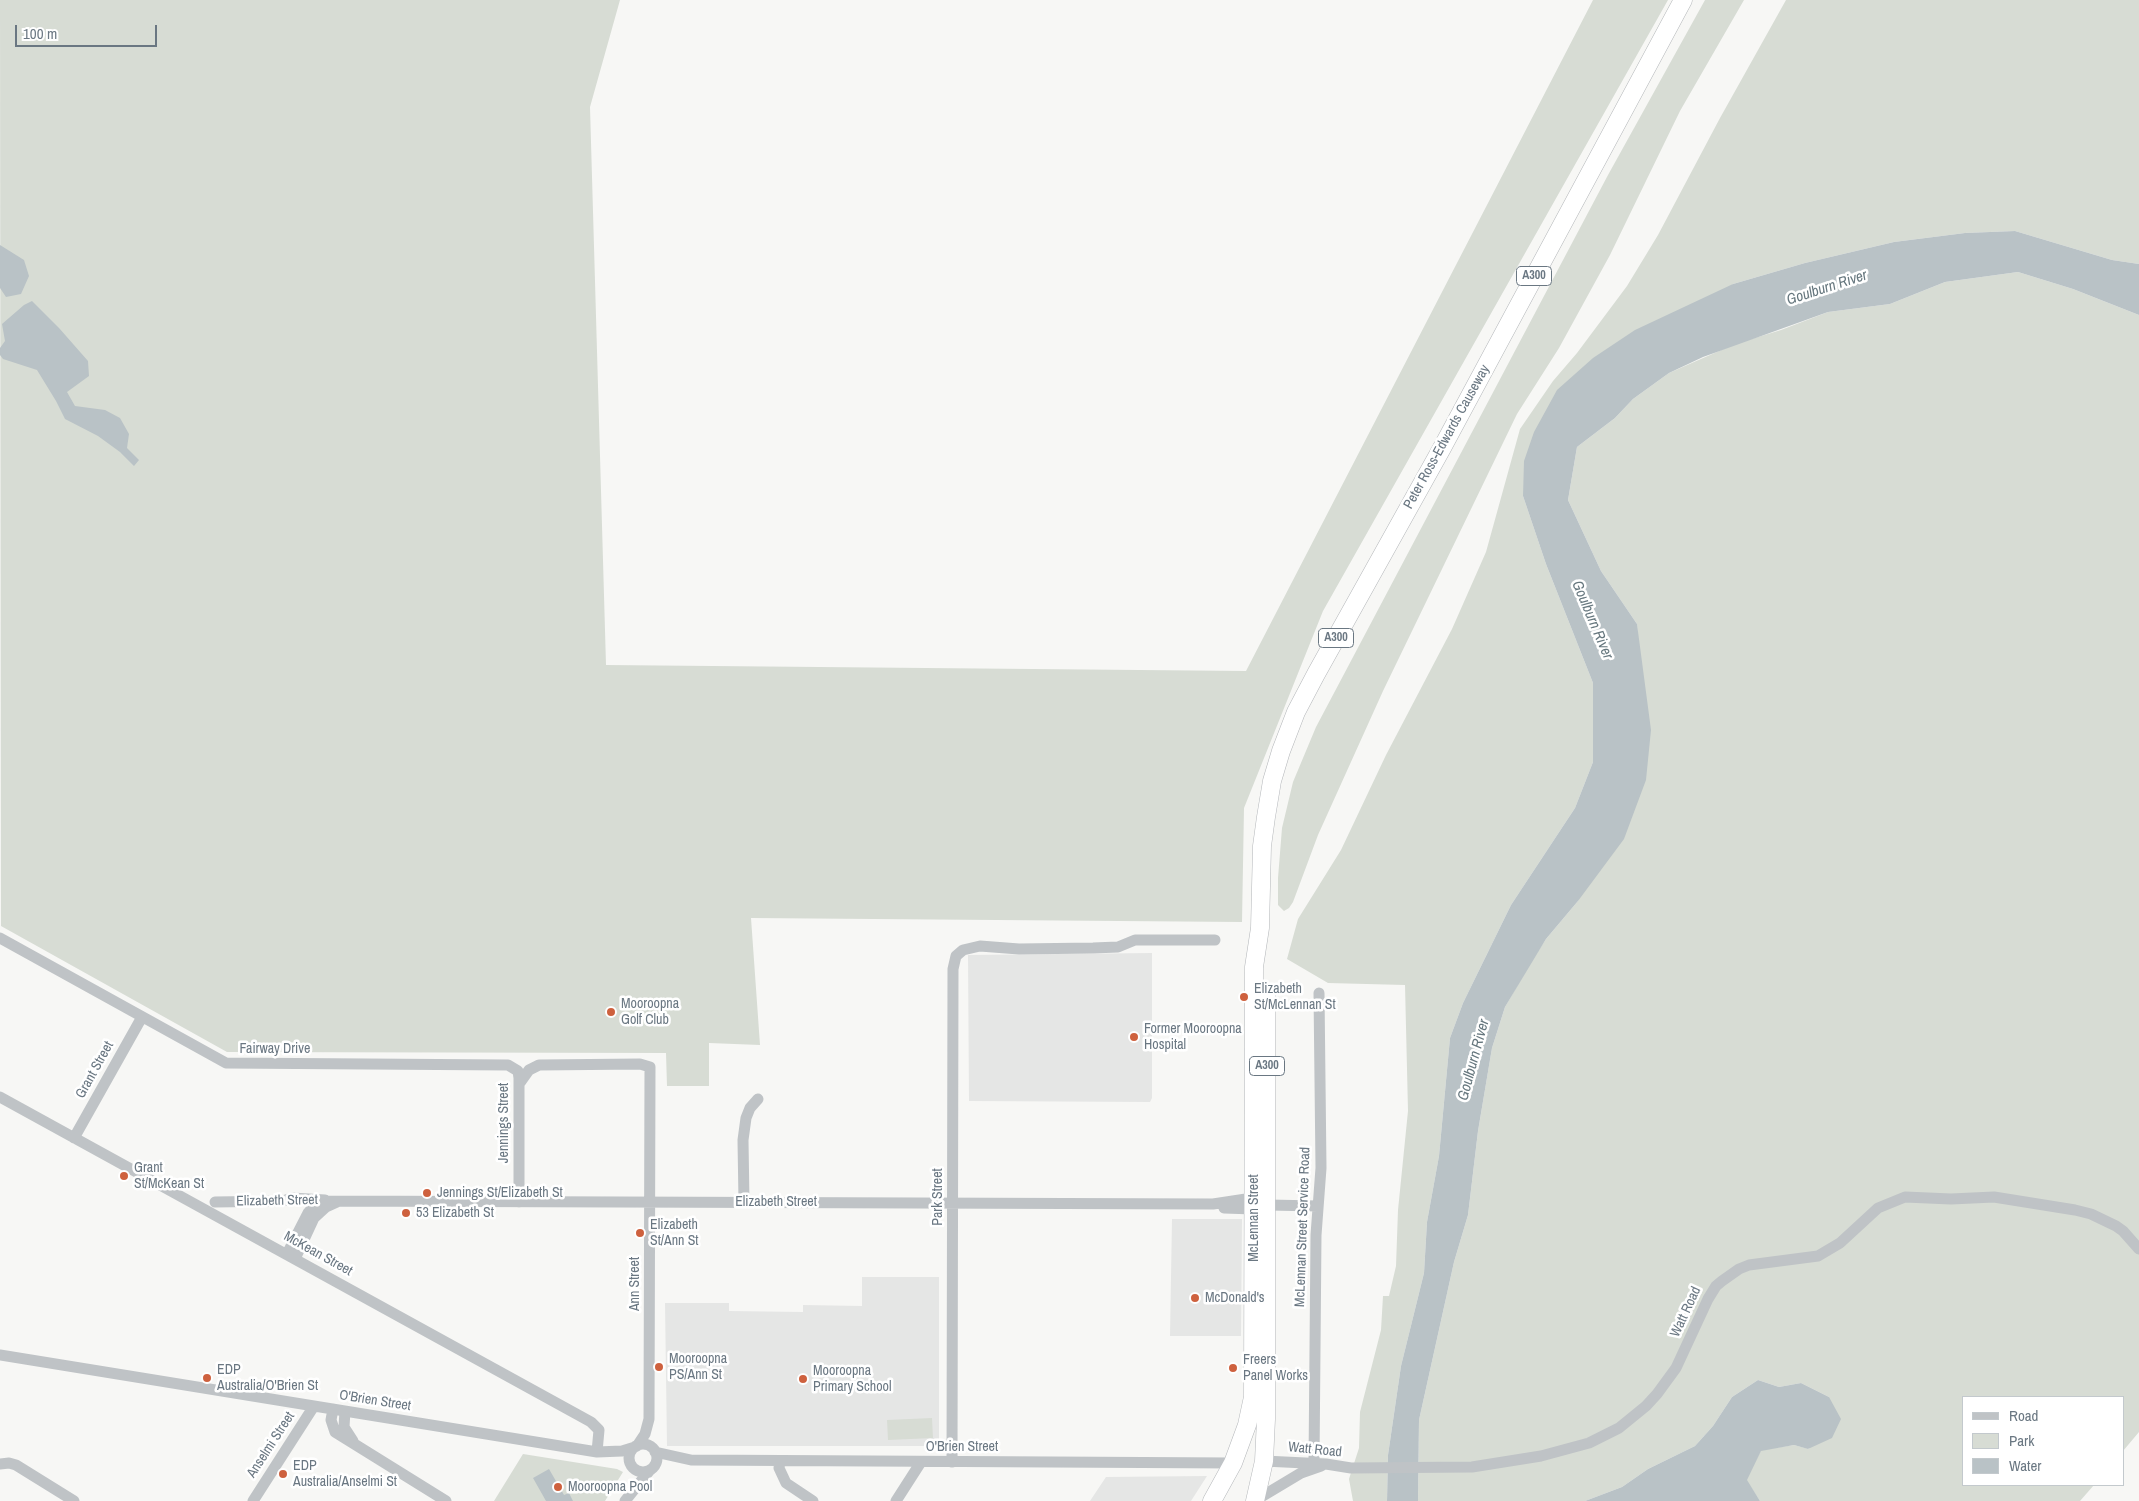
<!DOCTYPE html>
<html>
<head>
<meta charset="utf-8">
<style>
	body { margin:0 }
	#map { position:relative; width:2139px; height:1501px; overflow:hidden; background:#f7f7f5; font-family:"Archivo Narrow",sans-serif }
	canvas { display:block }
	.legend { position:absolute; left:1962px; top:1396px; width:162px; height:90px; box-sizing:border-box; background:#fff; border:1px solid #c3c9cd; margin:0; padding:6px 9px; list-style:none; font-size:15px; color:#6a7782 }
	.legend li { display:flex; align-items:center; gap:10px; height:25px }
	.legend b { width:25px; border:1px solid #c3c9cd }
	.scale { position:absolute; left:15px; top:25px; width:142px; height:22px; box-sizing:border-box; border:2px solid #6a7782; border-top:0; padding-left:6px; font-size:15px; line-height:18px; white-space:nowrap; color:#6a7782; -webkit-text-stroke:4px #fff; paint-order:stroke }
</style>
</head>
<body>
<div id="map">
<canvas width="2139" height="1501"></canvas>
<ul class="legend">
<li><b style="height:6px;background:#bfc3c6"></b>Road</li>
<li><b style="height:14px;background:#d7dcd4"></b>Park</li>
<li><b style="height:14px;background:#b9c2c6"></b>Water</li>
</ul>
<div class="scale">100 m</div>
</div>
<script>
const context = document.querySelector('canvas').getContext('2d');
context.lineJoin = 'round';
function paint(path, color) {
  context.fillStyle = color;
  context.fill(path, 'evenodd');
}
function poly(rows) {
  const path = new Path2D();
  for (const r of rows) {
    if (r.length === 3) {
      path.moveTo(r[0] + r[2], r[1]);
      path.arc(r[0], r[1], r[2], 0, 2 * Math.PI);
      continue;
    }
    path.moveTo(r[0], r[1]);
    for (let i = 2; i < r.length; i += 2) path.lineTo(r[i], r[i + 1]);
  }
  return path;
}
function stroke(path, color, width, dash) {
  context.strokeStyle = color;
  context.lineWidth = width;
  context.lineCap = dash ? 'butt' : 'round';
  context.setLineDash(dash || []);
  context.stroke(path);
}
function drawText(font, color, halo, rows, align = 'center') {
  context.font = font + ' "Archivo Narrow",sans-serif';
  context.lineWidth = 5;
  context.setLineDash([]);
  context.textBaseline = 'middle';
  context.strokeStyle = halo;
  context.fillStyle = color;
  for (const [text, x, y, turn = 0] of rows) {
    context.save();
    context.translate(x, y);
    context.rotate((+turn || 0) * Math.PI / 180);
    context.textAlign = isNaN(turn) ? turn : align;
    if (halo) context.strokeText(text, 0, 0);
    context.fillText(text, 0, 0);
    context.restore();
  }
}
paint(poly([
	[1152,953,1152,1098,1150,1102,969,1101,968,955],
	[1172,1219,1242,1219,1241,1336,1170,1336],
	[862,1277,939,1277,939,1446,667,1446,665,1303,729,1303,729,1311,803,1312,803,1305,862,1306],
	[1207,1476,1191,1501,1090,1501,1106,1477]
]), '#e5e6e5');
paint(poly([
	[0,0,620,0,590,107,606,665,1246,671,1593,0,1668,0,1323,611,1244,808,1242,922,751,918,760,1045,709,1043,709,1086,667,1086,666,1053,227,1052,1,926],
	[1705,0,1744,0,1680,111,1610,255,1559,348,1517,414,1383,691,1318,835,1293,902,1289,908,1284,911,1278,905,1278,878,1282,828,1293,782,1316,727,1608,175],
	[1786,0,2139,0,2139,264,2112,260,2015,231,1965,233,1894,242,1805,263,1733,284,1523,496,1546,564,1593,683,1593,762,1575,808,1511,905,1463,1003,1450,1038,1439,1156,1427,1222,1424,1273,1401,1366,1388,1455,1387,1501,1353,1501,1349,1479,1359,1448,1360,1412,1381,1330,1383,1296,1389,1296,1396,1266,1398,1210,1408,1111,1405,985,1328,983,1287,959,1298,919,1341,850,1386,755,1452,629,1486,552,1520,429,1553,381,1577,353,1627,286,1658,235,1720,118],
	[2018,272,2073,289,2139,315,2139,1432,2123,1451,2123,1397,1963,1397,1963,1485,2094,1485,2080,1501,1760,1501,1746,1480,1761,1450,1794,1445,1809,1449,1829,1397,1801,1383,1779,1387,1758,1380,1732,1397,1713,1426,1695,1446,1648,1469,1622,1487,1585,1501,1418,1501,1419,1420,1454,1262,1468,1215,1478,1131,1492,1048,1505,1007,1531,962,1546,939,1578,901,1638,644,1637,624,1601,571,1568,500,1577,447,1615,418,1633,399,1669,373,1735,344,1781,330,1828,312,1890,304,1945,282],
	[932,1418,933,1438,888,1440,887,1420],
	[523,1454,617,1469,623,1472,605,1501,494,1501]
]), '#d7dcd4');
paint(poly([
	[2015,231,2112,260,2139,264,2139,315,2073,289,2018,272,1945,282,1890,304,1828,312,1703,357,1669,373,1633,399,1615,418,1577,447,1568,500,1601,571,1637,624,1651,730,1646,780,1624,839,1578,901,1546,939,1505,1007,1492,1048,1478,1131,1468,1215,1454,1262,1419,1420,1418,1501,1387,1501,1388,1455,1401,1366,1424,1273,1427,1222,1439,1156,1450,1038,1463,1003,1511,905,1575,808,1593,762,1593,683,1546,564,1523,496,1524,461,1534,432,1557,390,1593,358,1635,330,1733,284,1805,263,1894,242,1965,233],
	[0,245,24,260,29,276,21,294,6,297,0,288],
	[32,301,59,328,88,361,89,376,67,392,75,406,105,410,120,418,129,434,127,448,139,460,134,466,120,452,98,436,65,419,56,401,37,370,3,359,0,355,0,348,5,341,2,324,24,305],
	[1758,1380,1779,1387,1801,1383,1829,1397,1841,1419,1832,1438,1808,1449,1794,1445,1761,1451,1747,1480,1760,1501,1585,1501,1622,1487,1648,1469,1695,1446,1713,1426,1732,1397],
	[549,1469,564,1495,569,1493,573,1501,546,1501,533,1478]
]), '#b9c2c6');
const highway = poly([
	[1212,1501,1233,1463,1247,1425,1253,1397,1254,967,1260,928,1262,846,1266,817,1272,781,1281,751,1296,712,1316,674,1442,448,1683,0],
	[1255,1501,1264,1461,1266,1419,1266,995]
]);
stroke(highway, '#b3b6b9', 19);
stroke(poly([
	[0,938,226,1063,508,1065,518,1071,519,1078,519,1202],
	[519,1084,529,1070,539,1065,640,1064,650,1067,649,1419,645,1434,637,1446],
	[0,1097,591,1422,599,1430,597,1452],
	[74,1138,142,1017],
	[215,1202,283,1201,292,1198,325,1200],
	[744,1202,743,1140,746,1118,750,1108,758,1099],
	[1268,1205,1318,1206],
	[1224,1208,1254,1209],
	[287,1254,308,1213,316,1204,323,1201,1213,1204,1246,1199,1251,1196,1254,1189],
	[295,1259,314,1218,326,1207,337,1202],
	[0,1355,597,1452,622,1451,635,1447],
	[333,1409,331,1420,335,1432,446,1501],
	[345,1411,344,1427,353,1441],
	[643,1458,14],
	[655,1452,691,1460,1233,1463],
	[780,1461,779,1468,786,1483,813,1501],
	[1264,1461,1326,1464,1351,1468,1472,1467,1541,1456,1589,1443,1619,1428,1646,1406,1657,1394,1676,1368,1708,1299,1716,1286,1722,1281,1739,1269,1749,1265,1818,1256,1840,1243,1878,1208,1905,1197,1951,1199,1994,1197,2075,1210,2091,1214,2116,1226,2123,1231,2139,1249],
	[952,1462,953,969,956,956,963,950,980,946,1019,949,1093,948,1118,947,1135,940,1215,940],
	[1314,1463,1316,1235,1321,1168,1319,993],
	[0,1464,9,1463,16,1465,74,1501],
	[1256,1500,1301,1473,1321,1466],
	[253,1501,314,1406],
	[625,1501,650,1470],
	[896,1501,921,1462]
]), '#bfc3c6', 11);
stroke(highway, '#fff', 18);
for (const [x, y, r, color] of [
	[1244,997,5,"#ce613e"],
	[611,1012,5,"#ce613e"],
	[1134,1037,5,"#ce613e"],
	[124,1176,5,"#ce613e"],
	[427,1193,5,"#ce613e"],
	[406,1213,5,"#ce613e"],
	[640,1233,5,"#ce613e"],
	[1195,1298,5,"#ce613e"],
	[659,1367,5,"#ce613e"],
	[1233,1368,5,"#ce613e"],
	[207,1378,5,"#ce613e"],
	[803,1379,5,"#ce613e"],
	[283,1474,5,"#ce613e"],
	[558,1487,5,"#ce613e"]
]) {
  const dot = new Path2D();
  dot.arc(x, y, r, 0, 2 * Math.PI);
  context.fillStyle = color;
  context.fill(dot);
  stroke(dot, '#fff', 2);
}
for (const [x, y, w] of [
	[1534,276,35],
	[1336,638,35],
	[1267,1066,35]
]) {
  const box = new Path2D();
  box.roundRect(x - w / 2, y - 9.5, w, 19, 4);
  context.fillStyle = '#fff';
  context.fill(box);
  stroke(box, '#6a7782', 1);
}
drawText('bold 12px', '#6a7782', null, [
	["A300",1534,276],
	["A300",1336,638],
	["A300",1267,1066]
]);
drawText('14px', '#6a7782', '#fff', [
	["Peter Ross-Edwards Causeway",1447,437,-61],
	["Fairway Drive",275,1049],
	["Grant Street",95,1070,-61],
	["Jennings Street",504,1123,-90],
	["Park Street",938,1197,-90],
	["Elizabeth Street",277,1201,-1],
	["Elizabeth Street",776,1202],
	["McLennan Street",1254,1218,-90],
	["McLennan Street Service Road",1303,1227,-88],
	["McKean Street",318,1254,29],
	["Ann Street",635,1284,-90],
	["Watt Road",1686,1312,-65],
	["O'Brien Street",375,1401,9],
	["Anselmi Street",271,1445,-57],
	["O'Brien Street",962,1447],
	["Watt Road",1315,1450,6]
]);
drawText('14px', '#6a7782', '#fff', [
	["Elizabeth",1254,989],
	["St/McLennan St",1254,1005],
	["Mooroopna",621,1004],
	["Golf Club",621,1020],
	["Former Mooroopna",1144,1029],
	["Hospital",1144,1045],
	["Grant",134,1168],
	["St/McKean St",134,1184],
	["Jennings St/Elizabeth St",437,1193],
	["53 Elizabeth St",416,1213],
	["Elizabeth",650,1225],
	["St/Ann St",650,1241],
	["McDonald's",1205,1298],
	["Mooroopna",669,1359],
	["PS/Ann St",669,1375],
	["Freers",1243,1360],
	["Panel Works",1243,1376],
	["EDP",217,1370],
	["Australia/O'Brien St",217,1386],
	["Mooroopna",813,1371],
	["Primary School",813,1387],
	["EDP",293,1466],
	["Australia/Anselmi St",293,1482],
	["Mooroopna Pool",568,1487]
], 'left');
drawText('italic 15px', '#66777e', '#fff', [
	["Goulburn River",1827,288,-18],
	["Goulburn River",1592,620,67],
	["Goulburn River",1474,1060,-75]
]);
</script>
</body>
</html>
